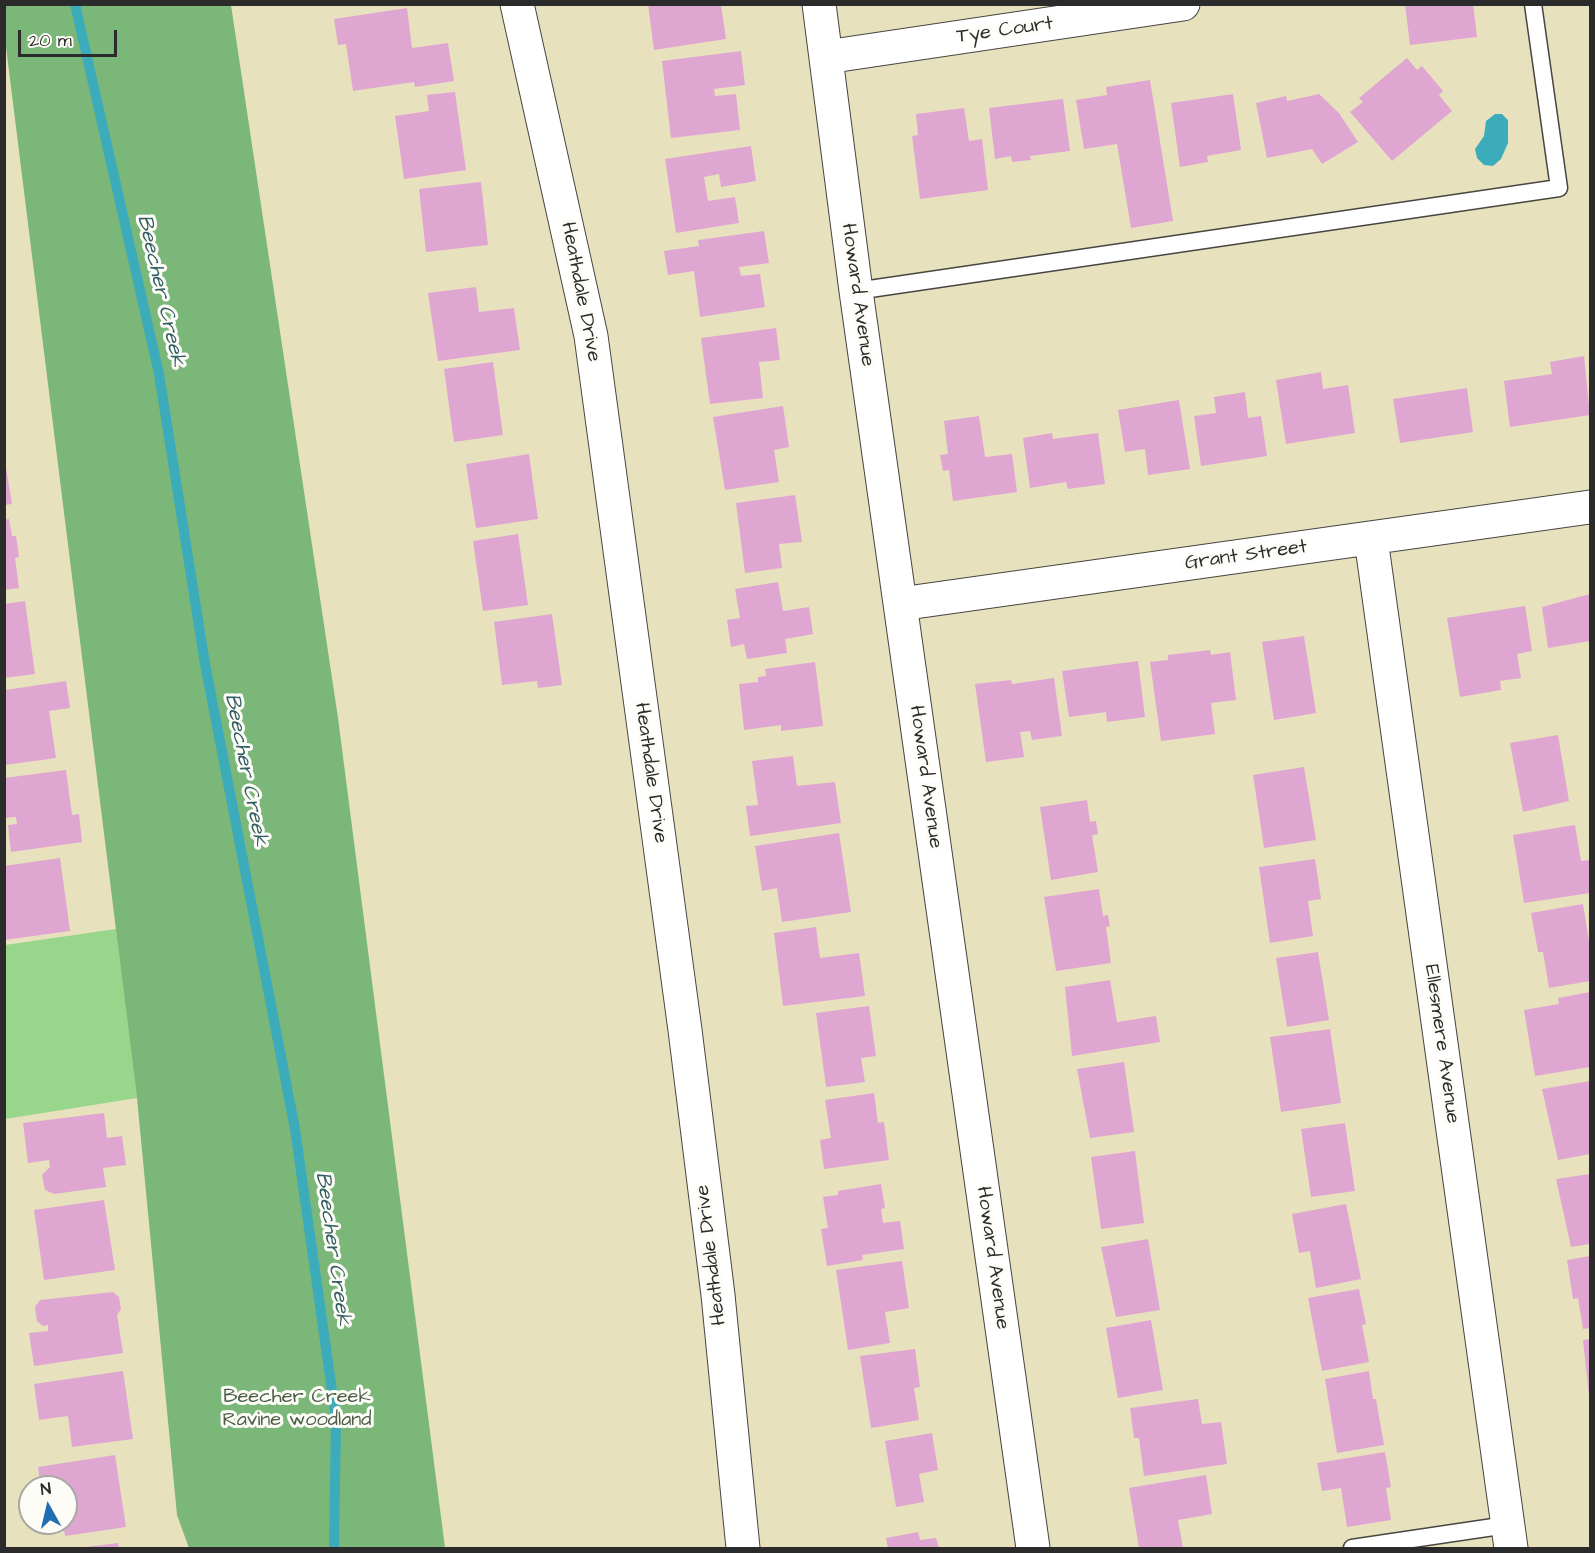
<!DOCTYPE html>
<html>
<head>
<meta charset="utf-8">
<style>
	body { margin:0 }
	#map { position:relative; width:1595px; height:1553px; overflow:hidden; background:#e8e1bd; font-family:"Architects Daughter",sans-serif }
	canvas { display:block }
	.frame { position:absolute; inset:0; border:6px solid #2b2b2b; pointer-events:none }
	.north { position:absolute; left:18px; top:1475px; width:60px; height:60px; box-sizing:border-box; background:#fdfcf7; border:2px solid #a9a8a5; border-radius:50%; rotate:352deg; font-size:16px; font-weight:700; line-height:24px; text-align:center; color:#2b2b2b }
	.north::after { content:''; display:block; margin:auto; width:21px; height:27px; background:#1f6fb2; clip-path:polygon(50% 0,100% 100%,50% 72%,0 100%) }
	.scale { position:absolute; left:18px; top:30px; width:99px; height:27px; box-sizing:border-box; border:3px solid #2b2b2b; border-top:0; padding-left:8px; font-size:18px; line-height:21px; white-space:nowrap; color:#2b2b2b; -webkit-text-stroke:4px #fdfcf7; paint-order:stroke }
</style>
</head>
<body>
<div id="map">
<canvas width="1595" height="1553"></canvas>
<div class="frame"></div>
<div class="north">N</div>
<div class="scale">20 m</div>
</div>
<script>
const context = document.querySelector('canvas').getContext('2d');
context.lineJoin = 'round';
function paint(path, color) {
  context.fillStyle = color;
  context.fill(path, 'evenodd');
}
function poly(rows) {
  const path = new Path2D();
  for (const r of rows) {
    path.moveTo(r[0], r[1]);
    for (let i = 2; i < r.length; i += 2) path.lineTo(r[i], r[i + 1]);
  }
  return path;
}
function stroke(path, color, width, dash) {
  context.strokeStyle = color;
  context.lineWidth = width;
  context.lineCap = dash ? 'butt' : 'round';
  context.setLineDash(dash || []);
  context.stroke(path);
}
function drawText(font, color, halo, rows, align = 'center') {
  context.font = font + ' "Architects Daughter",sans-serif';
  context.lineWidth = 6;
  context.setLineDash([]);
  context.textBaseline = 'middle';
  context.strokeStyle = halo;
  context.fillStyle = color;
  for (const [text, x, y, turn = 0] of rows) {
    context.save();
    context.translate(x, y);
    context.rotate((+turn || 0) * Math.PI / 180);
    context.textAlign = isNaN(turn) ? turn : align;
    if (halo) context.strokeText(text, 0, 0);
    context.fillText(text, 0, 0);
    context.restore();
  }
}
paint(poly([
	[116,929,137,1098,5,1119,5,945]
]), '#98d68c');
paint(poly([
	[4,5,231,5,338,718,445,1548,189,1548,177,1515,137,1098,5,39]
]), '#7ab778');
paint(poly([
	[1495,114,1502,114,1508,120,1508,143,1501,159,1493,166,1484,165,1477,158,1475,149,1484,136,1486,121]
]), '#3dacba');
stroke(poly([
	[75,4,159,374,205,664,295,1129,336,1419,334,1548]
]), '#3dacba', 10);
paint(poly([
	[648,4,721,4,726,39,654,50],
	[1405,4,1473,4,1477,37,1410,45],
	[407,8,412,48,448,43,454,81,415,87,414,82,353,91,346,44,338,45,334,19],
	[741,51,745,85,714,89,715,96,736,94,740,130,671,138,662,61],
	[1407,58,1417,70,1422,66,1443,91,1439,95,1452,111,1392,161,1350,112,1363,102,1359,98],
	[1150,80,1173,221,1131,228,1117,144,1084,149,1076,100,1107,95,1106,87],
	[455,92,466,170,404,179,395,116,429,111,427,95],
	[1233,94,1241,150,1207,156,1208,162,1180,167,1171,103],
	[1319,94,1339,113,1358,142,1322,164,1312,149,1267,158,1256,103,1286,96,1287,101],
	[1063,99,1070,151,1030,156,1031,160,1012,162,1011,156,995,159,989,108],
	[964,108,969,141,982,139,988,190,920,199,912,136,918,135,916,114],
	[751,146,756,181,721,187,719,174,704,177,708,201,735,197,739,223,676,233,665,159],
	[481,182,488,245,426,252,419,189],
	[764,231,769,263,739,267,741,276,760,274,765,307,700,317,694,271,668,275,664,251,699,246,698,240],
	[476,287,479,312,514,308,520,350,438,361,428,293],
	[776,328,780,360,759,362,763,398,710,404,701,338],
	[1584,356,1590,415,1510,427,1504,381,1552,374,1550,362],
	[493,362,503,435,454,442,444,369],
	[1321,372,1323,389,1348,385,1355,433,1286,444,1276,380],
	[1467,388,1473,432,1400,443,1393,399],
	[1245,392,1248,418,1261,416,1267,456,1201,466,1194,416,1216,413,1214,397],
	[1179,400,1190,469,1148,475,1145,449,1125,452,1118,410],
	[783,406,789,447,774,450,779,482,725,490,713,417],
	[979,416,985,457,1012,454,1017,492,953,501,949,470,943,471,940,455,948,454,944,421],
	[1052,433,1053,439,1098,433,1105,484,1068,489,1066,482,1030,488,1023,438],
	[529,454,538,519,476,528,466,464],
	[4,455,12,504,4,505],
	[795,495,802,542,779,544,782,568,745,573,736,503],
	[9,519,12,536,16,536,19,557,15,558,19,588,4,590,4,520],
	[518,534,528,605,483,611,473,541],
	[778,582,783,611,809,607,813,634,785,639,787,653,747,659,744,644,731,647,727,620,740,618,735,589],
	[1590,594,1590,641,1548,648,1542,607],
	[25,601,35,674,4,678,4,604],
	[1525,606,1532,651,1517,654,1521,678,1500,681,1501,690,1460,697,1447,618],
	[552,614,562,685,538,688,537,681,502,685,494,622],
	[1304,636,1316,713,1274,720,1262,642],
	[1210,650,1211,655,1230,652,1236,700,1211,703,1215,734,1161,741,1150,662,1168,660,1168,655],
	[1138,661,1145,717,1107,722,1106,712,1069,717,1062,671],
	[815,662,823,726,781,731,781,725,744,730,739,684,758,682,758,677,766,676,765,669],
	[1054,678,1062,736,1032,740,1030,731,1020,732,1024,757,986,762,975,684,1011,680,1012,684],
	[66,681,70,708,49,711,56,758,5,765,5,690],
	[1558,735,1569,801,1523,812,1510,743],
	[793,756,797,786,835,782,841,823,750,836,746,806,758,805,752,761],
	[1304,767,1316,840,1264,848,1253,775],
	[66,770,72,815,79,814,82,842,11,852,8,825,17,824,16,817,4,818,4,778],
	[1087,800,1090,822,1096,821,1098,834,1092,835,1098,872,1051,880,1040,807],
	[1575,825,1581,861,1590,860,1590,893,1524,903,1513,835],
	[839,833,851,912,782,922,777,888,762,891,755,846],
	[60,858,70,931,4,940,4,866],
	[1315,859,1321,899,1308,901,1313,936,1270,943,1259,867],
	[1099,889,1103,916,1108,915,1110,926,1106,927,1111,963,1056,971,1044,897],
	[1583,904,1590,948,1590,981,1549,988,1543,952,1538,952,1531,913],
	[816,927,820,958,859,953,865,996,783,1006,774,933],
	[1318,952,1329,1020,1287,1027,1276,958],
	[1110,980,1117,1022,1156,1016,1160,1042,1072,1056,1065,987],
	[1590,992,1590,1067,1535,1076,1524,1010,1559,1004,1558,998],
	[869,1006,876,1056,861,1058,865,1082,826,1087,816,1013],
	[1330,1029,1341,1103,1281,1112,1270,1037],
	[1124,1062,1134,1132,1090,1138,1077,1069],
	[1590,1081,1590,1154,1558,1160,1542,1089],
	[874,1093,878,1123,884,1122,889,1160,824,1169,820,1140,831,1138,825,1100],
	[104,1113,107,1138,122,1136,126,1165,103,1168,106,1187,54,1194,45,1190,42,1175,50,1167,49,1160,28,1163,23,1123],
	[1345,1123,1355,1191,1311,1197,1301,1129],
	[1135,1151,1144,1223,1101,1229,1091,1157],
	[1590,1174,1590,1244,1571,1247,1556,1179],
	[881,1184,885,1208,881,1209,883,1223,900,1221,904,1249,862,1255,863,1260,827,1266,821,1229,828,1228,823,1197,838,1195,838,1191],
	[104,1200,115,1270,44,1280,34,1210],
	[1346,1204,1361,1279,1316,1288,1310,1251,1299,1253,1292,1214],
	[1148,1239,1160,1310,1116,1317,1101,1247],
	[1590,1256,1590,1328,1583,1329,1578,1298,1573,1299,1567,1260],
	[902,1261,909,1308,885,1312,890,1343,848,1350,836,1270],
	[1359,1289,1366,1324,1362,1325,1369,1362,1322,1371,1308,1298],
	[113,1292,119,1297,121,1309,117,1315,123,1353,34,1366,29,1333,48,1331,48,1325,43,1326,37,1321,35,1307,40,1300],
	[1151,1320,1163,1390,1118,1398,1106,1328],
	[1590,1339,1590,1395,1589,1395,1583,1340],
	[915,1349,920,1387,914,1388,919,1420,871,1428,860,1356],
	[123,1371,133,1439,72,1447,68,1416,39,1420,34,1384],
	[1369,1371,1373,1399,1376,1399,1384,1445,1337,1453,1325,1379],
	[1198,1399,1202,1424,1221,1422,1227,1464,1144,1476,1139,1438,1134,1438,1130,1408],
	[932,1433,938,1470,919,1474,924,1502,896,1507,885,1441],
	[1385,1452,1391,1487,1386,1488,1391,1520,1347,1527,1341,1488,1322,1491,1317,1463],
	[115,1455,126,1527,65,1536,63,1523,66,1523,66,1487,41,1487,38,1467],
	[1206,1475,1212,1514,1178,1520,1183,1548,1139,1548,1129,1488],
	[918,1532,920,1540,936,1538,939,1548,888,1548,886,1538],
	[118,1543,119,1548,86,1548,86,1547]
]), '#e0a6d2');
const service = poly([
	[856,291,1559,188,1533,4],
	[1352,1548,1507,1525]
]);
const minor = poly([
	[517,4,591,336,685,1030,718,1295,743,1548],
	[819,4,856,291,1033,1548],
	[826,57,1183,4],
	[1371,539,1511,1548],
	[900,604,1590,507]
]);
stroke(service, '#474641', 19);
stroke(minor, '#474641', 35);
stroke(service, '#fff', 16);
stroke(minor, '#fff', 33);
drawText('20px', '#2b2b2b', '#fdfcf7', [
	["Tye Court",1005,31,-8],
	["Heathdale Drive",580,292,79],
	["Howard Avenue",857,295,82],
	["Grant Street",1246,556,-8],
	["Heathdale Drive",650,773,82],
	["Howard Avenue",925,777,82],
	["Ellesmere Avenue",1441,1044,82],
	["Heathdale Drive",712,1255,-97],
	["Howard Avenue",992,1258,82]
]);
drawText('20px', '#4c5e48', '#fdfcf7', [
	["Beecher Creek",297,1398],
	["Ravine woodland",297,1421]
]);
drawText('italic 21px', '#325f64', '#fdfcf7', [
	["Beecher Creek",160,291,77],
	["Beecher Creek",245,770,79],
	["Beecher Creek",332,1249,82]
]);
</script>
</body>
</html>
